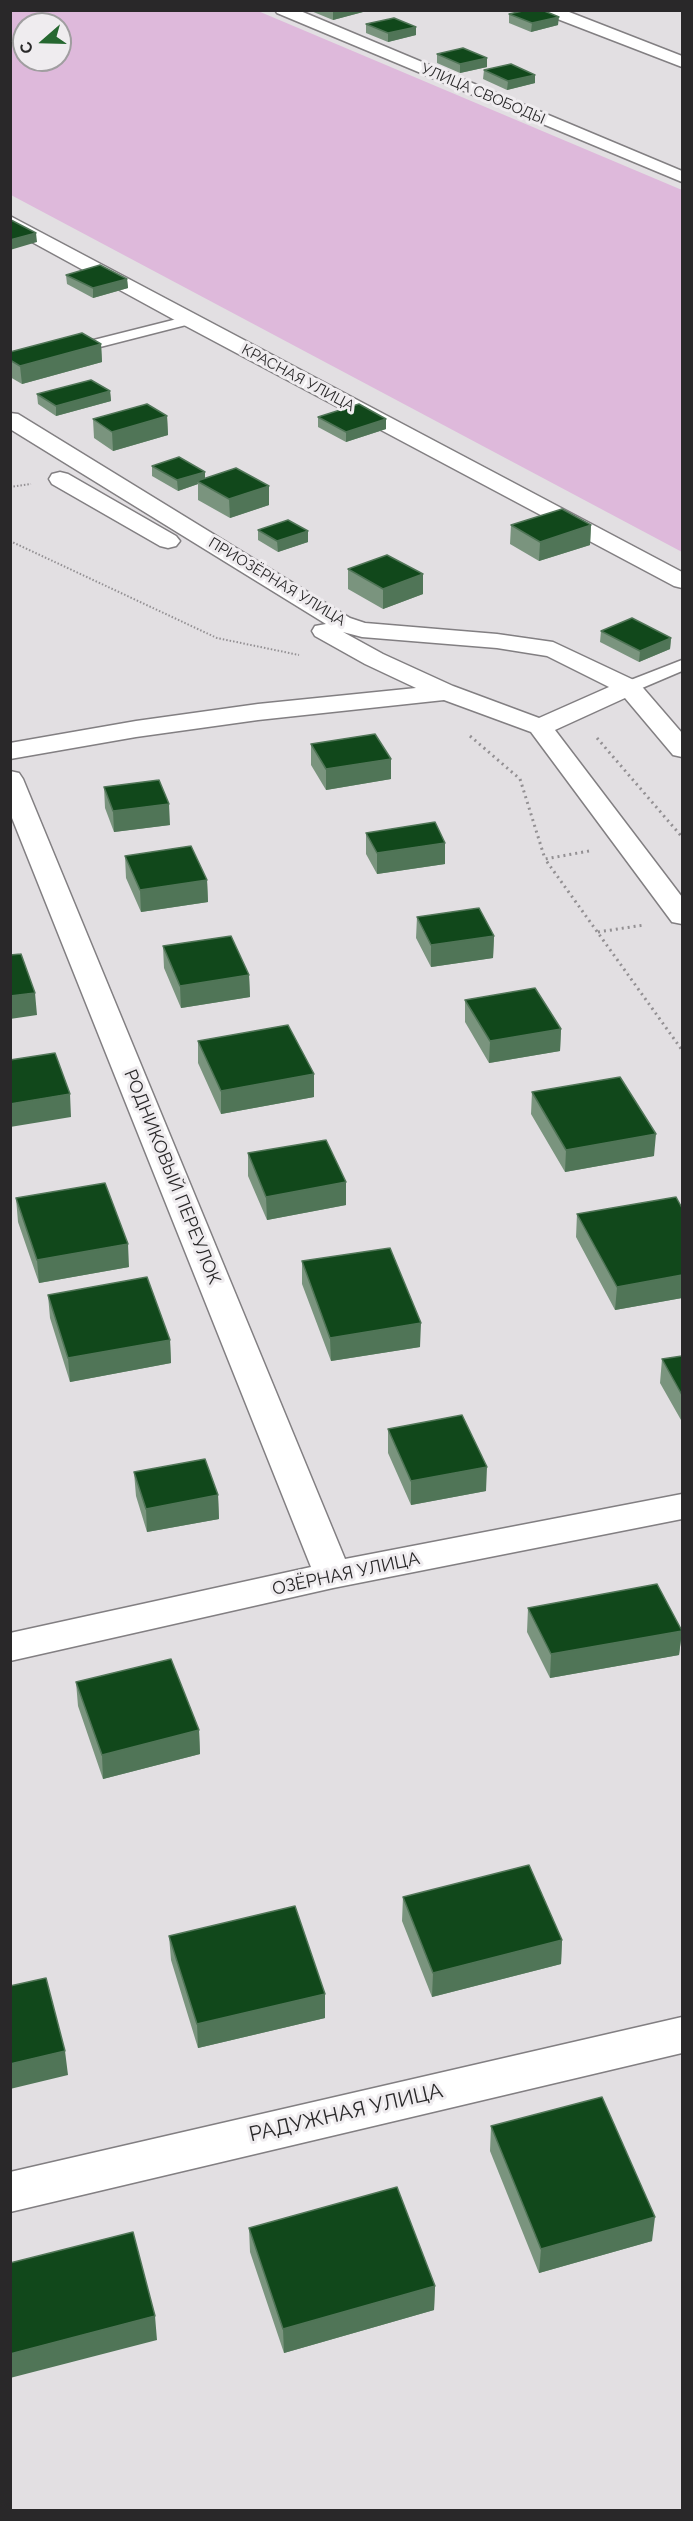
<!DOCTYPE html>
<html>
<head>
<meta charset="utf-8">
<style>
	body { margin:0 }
	#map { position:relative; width:693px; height:2521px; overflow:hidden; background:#e2dfe2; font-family:Raleway,sans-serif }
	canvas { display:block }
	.frame { position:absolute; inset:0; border:12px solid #292829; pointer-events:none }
	.north { position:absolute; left:12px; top:12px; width:60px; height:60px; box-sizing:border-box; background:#efecef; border:2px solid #a09ea0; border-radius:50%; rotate:250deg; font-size:16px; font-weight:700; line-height:24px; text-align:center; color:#292829 }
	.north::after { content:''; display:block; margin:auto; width:21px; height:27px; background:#266730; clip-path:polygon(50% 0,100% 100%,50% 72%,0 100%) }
</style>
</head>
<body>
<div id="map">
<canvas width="693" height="2521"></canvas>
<div class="frame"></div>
<div class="north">С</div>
</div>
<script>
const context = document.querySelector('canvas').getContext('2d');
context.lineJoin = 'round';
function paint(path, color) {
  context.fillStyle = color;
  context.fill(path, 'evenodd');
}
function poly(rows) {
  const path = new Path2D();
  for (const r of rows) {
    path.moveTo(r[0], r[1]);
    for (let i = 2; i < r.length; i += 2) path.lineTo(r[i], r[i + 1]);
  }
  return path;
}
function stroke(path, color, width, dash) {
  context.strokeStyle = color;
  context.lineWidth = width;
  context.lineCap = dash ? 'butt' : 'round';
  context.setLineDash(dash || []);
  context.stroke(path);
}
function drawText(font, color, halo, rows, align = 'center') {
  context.font = font + ' Raleway,sans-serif';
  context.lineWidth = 6;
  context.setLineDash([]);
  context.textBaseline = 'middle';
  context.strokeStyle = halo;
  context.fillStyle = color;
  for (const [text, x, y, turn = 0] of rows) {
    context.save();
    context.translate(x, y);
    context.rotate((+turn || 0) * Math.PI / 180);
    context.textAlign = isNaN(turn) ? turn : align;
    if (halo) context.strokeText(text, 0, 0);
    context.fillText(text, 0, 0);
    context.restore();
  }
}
paint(poly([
	[10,11,258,11,682,190,682,552,11,195],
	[24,24,60,24,60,60,24,60]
]), '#deb9db');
const service = poly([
	[189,316,194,317,196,320,194,323,10,370,10,361,189,316],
	[682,660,682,671,635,691,623,691,620,687,623,683,682,660]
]);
const minor = poly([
	[275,10,298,10,682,171,682,182,277,13,275,10],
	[540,10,564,10,682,56,682,67,542,13,540,10],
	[10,216,682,572,682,588,674,586,182,324,10,230,10,216],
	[10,413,18,414,350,618,365,623,497,634,553,642,638,682,682,733,682,757,673,755,625,698,555,730,682,897,682,924,672,922,531,732,444,700,258,720,136,737,10,759,10,743,136,721,258,704,416,688,365,664,315,636,312,631,315,626,326,624,10,429,10,413],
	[343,632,362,637,497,648,547,656,609,687,539,718,453,686,383,654,343,632],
	[60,472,68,474,176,536,180,541,176,546,168,548,160,546,52,484,49,479,52,474,60,472],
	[10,771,19,773,23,779,345,1559,682,1494,682,1519,333,1588,10,1661,10,1633,311,1567,10,813,10,771],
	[682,2017,682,2053,10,2212,10,2172,682,2017]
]);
stroke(service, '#827f82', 3);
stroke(minor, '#827f82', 3);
stroke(poly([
	[10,487,31,484],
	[10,541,217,638,299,655]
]), '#939093', 2, [1.5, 2]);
stroke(poly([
	[470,736,520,779,545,859],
	[597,738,682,837],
	[589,851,545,859,682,1050],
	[598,932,644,925]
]), '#939093', 3, [2, 4]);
paint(service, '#fff');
paint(minor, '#fff');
paint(poly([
	[311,10,363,10,363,12,333,20,311,11],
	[509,14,558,25,531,32,509,23],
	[366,24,416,27,416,35,388,42,366,33],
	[437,54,487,67,460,73,437,63],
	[484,70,535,75,535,83,507,90,483,79],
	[66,275,127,279,128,288,93,298,67,284],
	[101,344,102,362,22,384,10,377,10,352],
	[110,391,111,401,56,416,38,404,37,394],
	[167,416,168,435,113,451,94,438,93,419],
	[318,417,386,419,386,429,346,442,318,427],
	[152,466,205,478,269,505,230,518,198,500,198,484,178,491,152,476],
	[511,525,591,525,590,545,539,561,510,544],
	[258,530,308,542,278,552,258,540],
	[348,569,423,594,383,609,348,589],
	[601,631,671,638,670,649,639,662,600,642],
	[311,744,391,779,326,790,311,765],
	[104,787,170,825,114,832,105,808],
	[366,833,445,864,377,874,366,854],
	[125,856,207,880,208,902,141,912,126,878],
	[417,917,494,936,493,958,431,967,416,938],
	[163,946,249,975,250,997,181,1008,164,968],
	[465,1000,561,1029,560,1051,489,1063,465,1022],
	[198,1041,314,1097,221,1114,198,1063],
	[532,1092,654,1156,565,1172,531,1114],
	[248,1153,346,1205,267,1220,248,1176],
	[16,1198,129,1267,39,1283,18,1222],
	[682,1208,682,1298,615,1310,576,1237,577,1214],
	[302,1261,420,1347,331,1361,302,1284],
	[48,1295,170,1340,171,1363,70,1382,50,1318],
	[682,1356,682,1420,681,1420,660,1383,662,1359],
	[388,1429,486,1491,411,1505,388,1453],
	[134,1472,218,1495,219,1519,147,1532,136,1496],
	[528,1608,682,1631,679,1655,550,1678,527,1632],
	[76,1682,199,1730,200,1754,103,1779,78,1706],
	[403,1897,562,1940,561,1964,432,1997,402,1921],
	[169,1936,325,2018,198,2048,171,1960],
	[491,2126,652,2241,539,2273,490,2151],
	[249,2228,435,2286,434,2310,284,2353,250,2252]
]), '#7a947e');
paint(poly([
	[337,10,363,10,363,12,333,20,333,11],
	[559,17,558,25,531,32,532,23],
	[416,27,416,35,388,42,388,33],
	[487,58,487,67,460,73,460,64],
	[535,75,535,83,507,90,508,81],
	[36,233,37,242,10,250,10,240],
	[127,279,128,288,93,298,93,288],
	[101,344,102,362,22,384,20,366],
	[110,391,111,401,56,416,56,406],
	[167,416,168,435,113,451,112,432],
	[386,419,386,429,346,442,346,432],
	[205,472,205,482,197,481,198,484,178,491,177,480],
	[269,486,269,505,230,518,229,499],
	[591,525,590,545,539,561,540,542],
	[308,531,308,542,278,552,277,541],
	[423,574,423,594,383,609,383,589],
	[671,638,670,649,639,662,640,651],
	[391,759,391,779,326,790,326,769],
	[169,804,170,825,114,832,113,811],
	[445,843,445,864,377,874,377,853],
	[207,880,208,902,141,912,140,890],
	[494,936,493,958,431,967,431,945],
	[249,975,250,997,181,1008,180,986],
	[35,993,37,1015,10,1019,10,996],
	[561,1029,560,1051,489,1063,490,1041],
	[314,1074,314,1097,221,1114,221,1091],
	[70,1094,71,1117,10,1127,10,1104],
	[656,1134,654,1156,565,1172,566,1150],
	[346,1182,346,1205,267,1220,266,1197],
	[128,1244,129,1267,39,1283,37,1260],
	[682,1275,682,1298,615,1310,617,1287],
	[421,1323,420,1347,331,1361,330,1338],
	[170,1340,171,1363,70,1382,68,1358],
	[682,1403,682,1420,681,1420],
	[487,1467,486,1491,411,1505,411,1481],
	[218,1495,219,1519,147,1532,146,1509],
	[682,1631,679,1655,550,1678,551,1654],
	[199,1730,200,1754,103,1779,102,1755],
	[562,1940,561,1964,432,1997,433,1973],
	[325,1994,325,2018,198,2048,197,2024],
	[65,2051,68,2075,10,2089,10,2064],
	[655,2217,652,2241,539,2273,541,2249],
	[435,2286,434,2310,284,2353,283,2329],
	[155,2316,157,2340,10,2378,10,2354]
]), '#507557');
const building = poly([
	[527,10,542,10,559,17,532,23,509,14,527,10],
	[394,18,416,27,388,33,366,24,394,18],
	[463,48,487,58,460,64,437,54,463,48],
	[511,64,535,75,508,81,484,70,511,64],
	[11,220,36,233,10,240,11,220],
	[100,265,127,279,93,288,66,275,100,265],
	[82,333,101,344,20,366,10,360,10,352,82,333],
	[91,380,110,391,56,406,37,394,91,380],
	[147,404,167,416,112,432,93,419,147,404],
	[359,404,386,419,346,432,318,417,359,404],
	[179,457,205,472,177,480,152,466,179,457],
	[236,468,269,486,229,499,197,481,236,468],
	[562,509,591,525,540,542,511,525,562,509],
	[288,520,308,531,277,541,258,530,288,520],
	[387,555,423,574,383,589,348,569,387,555],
	[632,618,671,638,640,651,601,631,632,618],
	[375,734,391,759,326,769,311,744,375,734],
	[159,780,169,804,113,811,104,787,159,780],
	[435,822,445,843,377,853,366,833,435,822],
	[191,846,207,880,140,890,125,856,191,846],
	[479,908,494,936,431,945,417,917,479,908],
	[231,936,249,975,180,986,163,946,231,936],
	[21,954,35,993,10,996,10,955,21,954],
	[535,988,561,1029,490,1041,465,1000,535,988],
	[288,1025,314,1074,221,1091,198,1041,288,1025],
	[55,1053,70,1094,10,1104,10,1060,55,1053],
	[620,1077,656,1134,566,1150,532,1092,620,1077],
	[326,1140,346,1182,266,1197,248,1153,326,1140],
	[105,1183,128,1244,37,1260,16,1198,105,1183],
	[676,1197,682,1208,682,1275,617,1287,577,1214,676,1197],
	[390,1248,421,1323,330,1338,302,1261,390,1248],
	[147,1277,170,1340,68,1358,48,1295,147,1277],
	[682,1356,682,1395,662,1359,682,1356],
	[462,1415,487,1467,411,1481,388,1429,462,1415],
	[205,1459,218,1495,146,1509,134,1472,205,1459],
	[657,1584,682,1631,551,1654,528,1608,657,1584],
	[171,1659,199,1730,102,1755,76,1682,171,1659],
	[529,1865,562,1940,433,1973,403,1897,529,1865],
	[295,1906,325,1994,197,2024,169,1936,295,1906],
	[46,1978,65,2051,10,2064,10,1986,46,1978],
	[602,2097,655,2217,541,2249,491,2126,602,2097],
	[397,2187,435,2286,283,2329,249,2228,397,2187],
	[133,2232,155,2316,10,2354,10,2263,133,2232]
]);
paint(building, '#11481b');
stroke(building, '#507557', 1.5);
drawText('15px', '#292829', '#efecef', [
	["УЛИЦА СВОБОДЫ",483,94,23],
	["КРАСНАЯ УЛИЦА",298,378,28],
	["ПРИОЗЁРНАЯ УЛИЦА",277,582,31]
]);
drawText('18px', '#292829', '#efecef', [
	["РОДНИКОВЫЙ ПЕРЕУЛОК",172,1177,68],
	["ОЗЁРНАЯ УЛИЦА",346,1574,-12]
]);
drawText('21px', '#292829', '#efecef', [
	["РАДУЖНАЯ УЛИЦА",346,2113,-13]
]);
</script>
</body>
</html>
